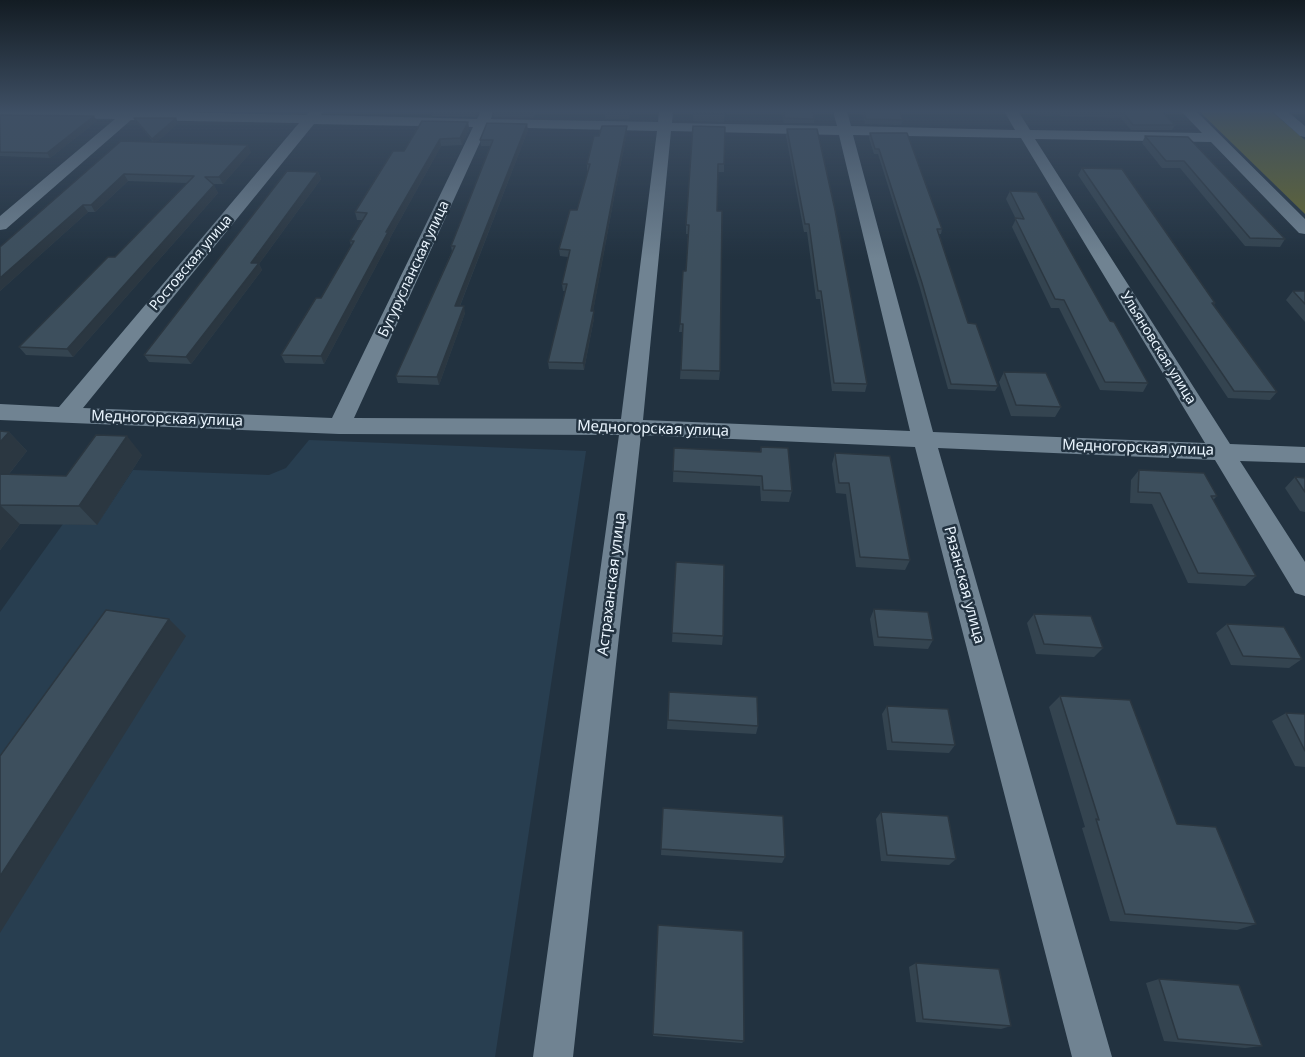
<!DOCTYPE html>
<html>
<head>
<meta charset="utf-8">
<style>
	body { margin:0 }
	canvas { display:block; background:#223240 }
</style>
</head>
<body>
<canvas width="1305" height="1057"></canvas>
<script>
const context = document.querySelector('canvas').getContext('2d');
context.lineJoin = 'round';
function paint(path, color) {
  context.fillStyle = color;
  context.fill(path, 'evenodd');
}
function poly(rows) {
  const path = new Path2D();
  for (const r of rows) {
    path.moveTo(r[0], r[1]);
    for (let i = 2; i < r.length; i += 2) path.lineTo(r[i], r[i + 1]);
  }
  return path;
}
function stroke(path, color, width, dash) {
  context.strokeStyle = color;
  context.lineWidth = width;
  context.lineCap = dash ? 'butt' : 'round';
  context.setLineDash(dash || []);
  context.stroke(path);
}
function drawText(font, color, halo, rows, align = 'center') {
  context.font = font + ' "Noto Sans",sans-serif';
  context.lineWidth = 5;
  context.setLineDash([]);
  context.textBaseline = 'middle';
  context.strokeStyle = halo;
  context.fillStyle = color;
  for (const [text, x, y, turn = 0] of rows) {
    context.save();
    context.translate(x, y);
    context.rotate((+turn || 0) * Math.PI / 180);
    context.textAlign = isNaN(turn) ? turn : align;
    if (halo) context.strokeText(text, 0, 0);
    context.fillText(text, 0, 0);
    context.restore();
  }
}
paint(poly([
	[309,440,586,451,495,1057,0,1057,0,612,63,524,97,525,133,470,269,475,286,468]
]), '#283e50');
paint(poly([
	[1199,111,1271,111,1305,140,1305,214]
]), '#696b2c');
paint(poly([
	[0,111,138,111,306,115,310,111,324,111,321,115,477,119,481,111,493,111,491,119,658,122,659,111,673,111,672,123,837,126,833,111,847,111,851,126,1015,130,1004,111,1018,111,1030,130,1202,133,1181,111,1196,111,1305,219,1305,234,1299,233,1211,142,1035,139,1230,444,1305,447,1305,463,1240,461,1305,562,1305,596,1295,593,1215,460,938,448,1112,1057,1072,1057,915,447,641,435,573,1057,533,1057,619,435,339,434,0,420,0,404,59,407,299,123,131,120,6,229,0,230,0,216,115,119,0,117,0,111],
	[314,124,473,127,332,418,83,408,314,124],
	[487,127,657,131,621,419,354,418,487,127],
	[671,131,839,135,910,431,643,420,671,131],
	[853,135,1021,138,1205,443,933,432,853,135],
	[1272,111,1287,111,1305,126,1305,137,1300,136,1272,111]
]), '#708392');
paint(poly([
	[431,111,479,111,476,117,432,116],
	[536,111,533,118,494,117,493,112],
	[605,111,634,111,633,115,630,115,629,119,605,119],
	[694,111,725,111,724,122,693,121],
	[782,111,813,111,814,119,814,123,784,123],
	[862,111,899,111,903,120,901,125,865,124],
	[1034,111,1161,111,1175,125,1172,130,1131,130,1121,118,1034,115],
	[0,115,97,121,50,158,0,156],
	[134,118,176,118,178,123,157,142,251,152,223,184,213,184,218,193,73,357,26,355,19,347,115,257,187,183,128,181,95,212,88,212,0,291,0,247,153,142,137,122],
	[468,122,469,129,462,145,441,146,390,238,390,240,324,364,285,363,281,355,321,298,351,246,350,241,363,220,357,220,355,212,404,151],
	[627,126,627,133,615,192,593,311,594,318,584,370,549,369,548,362,565,291,563,291,562,284,568,257,560,256,559,249,577,210,588,171,587,171,587,164,599,136],
	[693,126,724,164,724,172,718,172,717,211,720,371,719,380,680,379,683,332,679,332,680,324,686,271,688,234,686,234,686,225],
	[787,129,867,384,865,392,832,391,820,299,816,299,807,232,804,232,786,136],
	[528,130,460,306,465,313,439,385,398,383,396,376,452,251,451,246,490,146,481,146,480,140],
	[870,133,942,229,941,234,939,234,968,323,998,386,995,391,948,389,920,288,878,154,874,154,869,138],
	[1145,136,1188,137,1285,239,1280,247,1245,246,1180,168,1162,168,1142,143],
	[1082,168,1215,303,1214,305,1277,392,1270,400,1228,398,1078,175],
	[318,172,321,179,259,264,262,270,191,364,149,362,144,355],
	[1010,191,1110,321,1148,383,1143,392,1100,390,1059,308,1051,308,1012,227,1016,219,1006,199],
	[1293,291,1305,291,1305,322,1286,300],
	[1004,372,1061,407,1055,417,1011,416,999,382],
	[0,431,9,432,27,451,9,474,66,476,142,455,97,525,20,524,0,550],
	[761,447,792,491,789,502,761,501,760,486,673,482,674,448,760,452],
	[835,453,910,560,905,570,856,567,846,494,836,493,832,464],
	[1139,470,1217,496,1213,500,1256,576,1245,586,1188,583,1152,504,1130,503,1131,480],
	[1295,477,1305,478,1305,512,1300,511,1285,488],
	[676,562,723,636,722,645,672,642],
	[874,609,933,640,928,649,874,646,870,619],
	[1034,614,1103,648,1094,657,1036,654,1027,623],
	[1227,624,1302,659,1289,668,1231,665,1216,633],
	[669,692,758,726,756,734,667,729],
	[1060,696,1177,824,1256,924,1237,930,1110,921,1082,828,1085,827,1049,707],
	[887,706,955,745,949,753,887,750,882,714],
	[1286,713,1305,714,1305,767,1295,766,1272,721],
	[663,808,785,857,782,863,661,855],
	[881,812,956,859,949,865,881,861,876,819],
	[658,925,744,1041,742,1043,653,1036],
	[916,963,1011,1026,1001,1029,916,1022,909,967],
	[1159,979,1262,1046,1245,1048,1164,1041,1146,983]
]), '#344450');
paint(poly([
	[475,111,479,111,476,117,475,112],
	[94,116,97,121,50,158,47,153],
	[176,118,178,123,155,144,152,139],
	[468,122,469,129,462,145,460,138],
	[527,124,528,130,457,313,455,306],
	[627,126,627,133,615,192,592,318,591,311,615,185],
	[440,139,441,146,390,238,390,240,324,364,321,356,386,232],
	[248,145,251,152,223,184,219,177],
	[318,172,321,179,259,264,262,270,191,364,186,357,251,263],
	[124,174,128,181,95,212,91,205],
	[214,185,218,193,73,357,67,349],
	[83,205,88,212,0,291,0,278],
	[464,306,465,313,439,385,437,377],
	[594,311,594,318,584,370,583,363],
	[9,432,27,451,0,485,0,442],
	[127,436,142,455,97,525,79,506],
	[0,505,20,524,0,550],
	[169,619,186,636,0,933,0,876]
]), '#2b3741');
const building = poly([
	[436,111,475,111,475,112,436,111],
	[493,111,533,111,532,113,493,112,493,111],
	[694,111,725,111,725,114,694,113,694,111],
	[783,111,813,111,814,119,785,118,783,111],
	[864,111,899,111,903,120,866,119,864,111],
	[1052,111,1161,111,1175,125,1133,125,1124,113,1052,111],
	[0,115,94,116,47,153,0,152,0,115],
	[134,118,176,118,152,139,134,118],
	[422,121,468,122,460,138,440,139,386,232,388,232,321,356,281,355,316,298,321,298,354,241,350,241,367,213,355,212,393,151,404,151,422,121],
	[487,123,527,124,455,306,464,306,437,377,396,376,455,246,451,246,493,140,480,140,487,123],
	[602,126,627,126,615,185,591,311,594,311,583,363,548,362,567,284,562,284,570,250,559,249,570,210,577,210,590,164,587,164,594,136,599,136,602,126],
	[693,126,725,127,724,164,718,164,717,211,722,211,720,371,681,370,683,324,680,324,683,271,686,271,689,225,686,225,693,126],
	[787,129,817,129,835,210,867,384,834,383,821,291,818,291,809,224,805,224,787,129],
	[870,133,907,133,942,229,937,229,968,323,976,324,998,386,951,384,922,283,879,149,875,149,870,133],
	[1145,136,1188,137,1285,239,1250,238,1184,161,1166,161,1145,136],
	[121,141,248,145,219,177,205,177,214,185,67,349,19,347,108,257,115,257,194,176,124,174,91,205,83,205,0,278,0,247,121,141],
	[1082,168,1122,169,1215,303,1212,303,1277,392,1234,391,1082,168],
	[287,171,318,172,251,263,259,263,186,357,144,355,287,171],
	[1010,191,1037,192,1110,321,1114,322,1148,383,1105,382,1064,300,1055,299,1015,218,1024,219,1010,191],
	[1293,291,1305,291,1305,304,1293,291],
	[1004,372,1046,373,1061,407,1016,405,1004,372],
	[0,431,9,432,0,442,0,431],
	[96,435,127,436,79,506,0,505,0,474,66,476,96,435],
	[761,447,788,448,792,491,763,490,762,476,673,471,674,448,761,452,761,447],
	[835,453,890,456,910,560,860,557,849,483,839,483,835,453],
	[1139,470,1204,473,1217,496,1211,496,1256,576,1198,573,1160,493,1138,492,1139,470],
	[1295,477,1305,478,1305,492,1295,477],
	[676,562,724,565,723,636,672,633,676,562],
	[874,609,928,612,933,640,878,637,874,609],
	[106,610,169,619,0,876,0,756,106,610],
	[1034,614,1091,616,1103,648,1044,644,1034,614],
	[1227,624,1284,627,1302,659,1243,656,1227,624],
	[669,692,757,697,758,726,668,720,669,692],
	[1060,696,1130,700,1177,824,1216,827,1256,924,1125,914,1096,819,1099,820,1060,696],
	[887,706,948,709,955,745,892,742,887,706],
	[1286,713,1305,714,1305,751,1286,713],
	[663,808,783,816,785,857,661,849,663,808],
	[881,812,948,816,956,859,887,855,881,812],
	[658,925,743,931,744,1041,653,1034,658,925],
	[916,963,999,969,1011,1026,923,1019,916,963],
	[1159,979,1239,985,1262,1046,1178,1039,1159,979]
]);
paint(building, '#3d4f5d');
stroke(building, '#2b3741', 1.5);
const sky = context.createLinearGradient(0, 0, 0, 259);
sky.addColorStop(0, '#131c23');
sky.addColorStop(0.43, '#3e4f64');
sky.addColorStop(1, '#3e4f6400');
context.fillStyle = sky;
context.fillRect(0, 0, 1305, 259);
drawText('14px', '#eaf5fe', '#223240', [
	["Ростовская улица",191,263,-50],
	["Бугурусланская улица",414,269,-65],
	["Ульяновская улица",1158,348,58]
]);
drawText('15px', '#eaf5fe', '#223240', [
	["Медногорская улица",167,419,2],
	["Медногорская улица",653,429,2],
	["Медногорская улица",1138,448,2],
	["Астраханская улица",612,584,-83],
	["Рязанская улица",964,585,75]
]);
</script>
</body>
</html>
